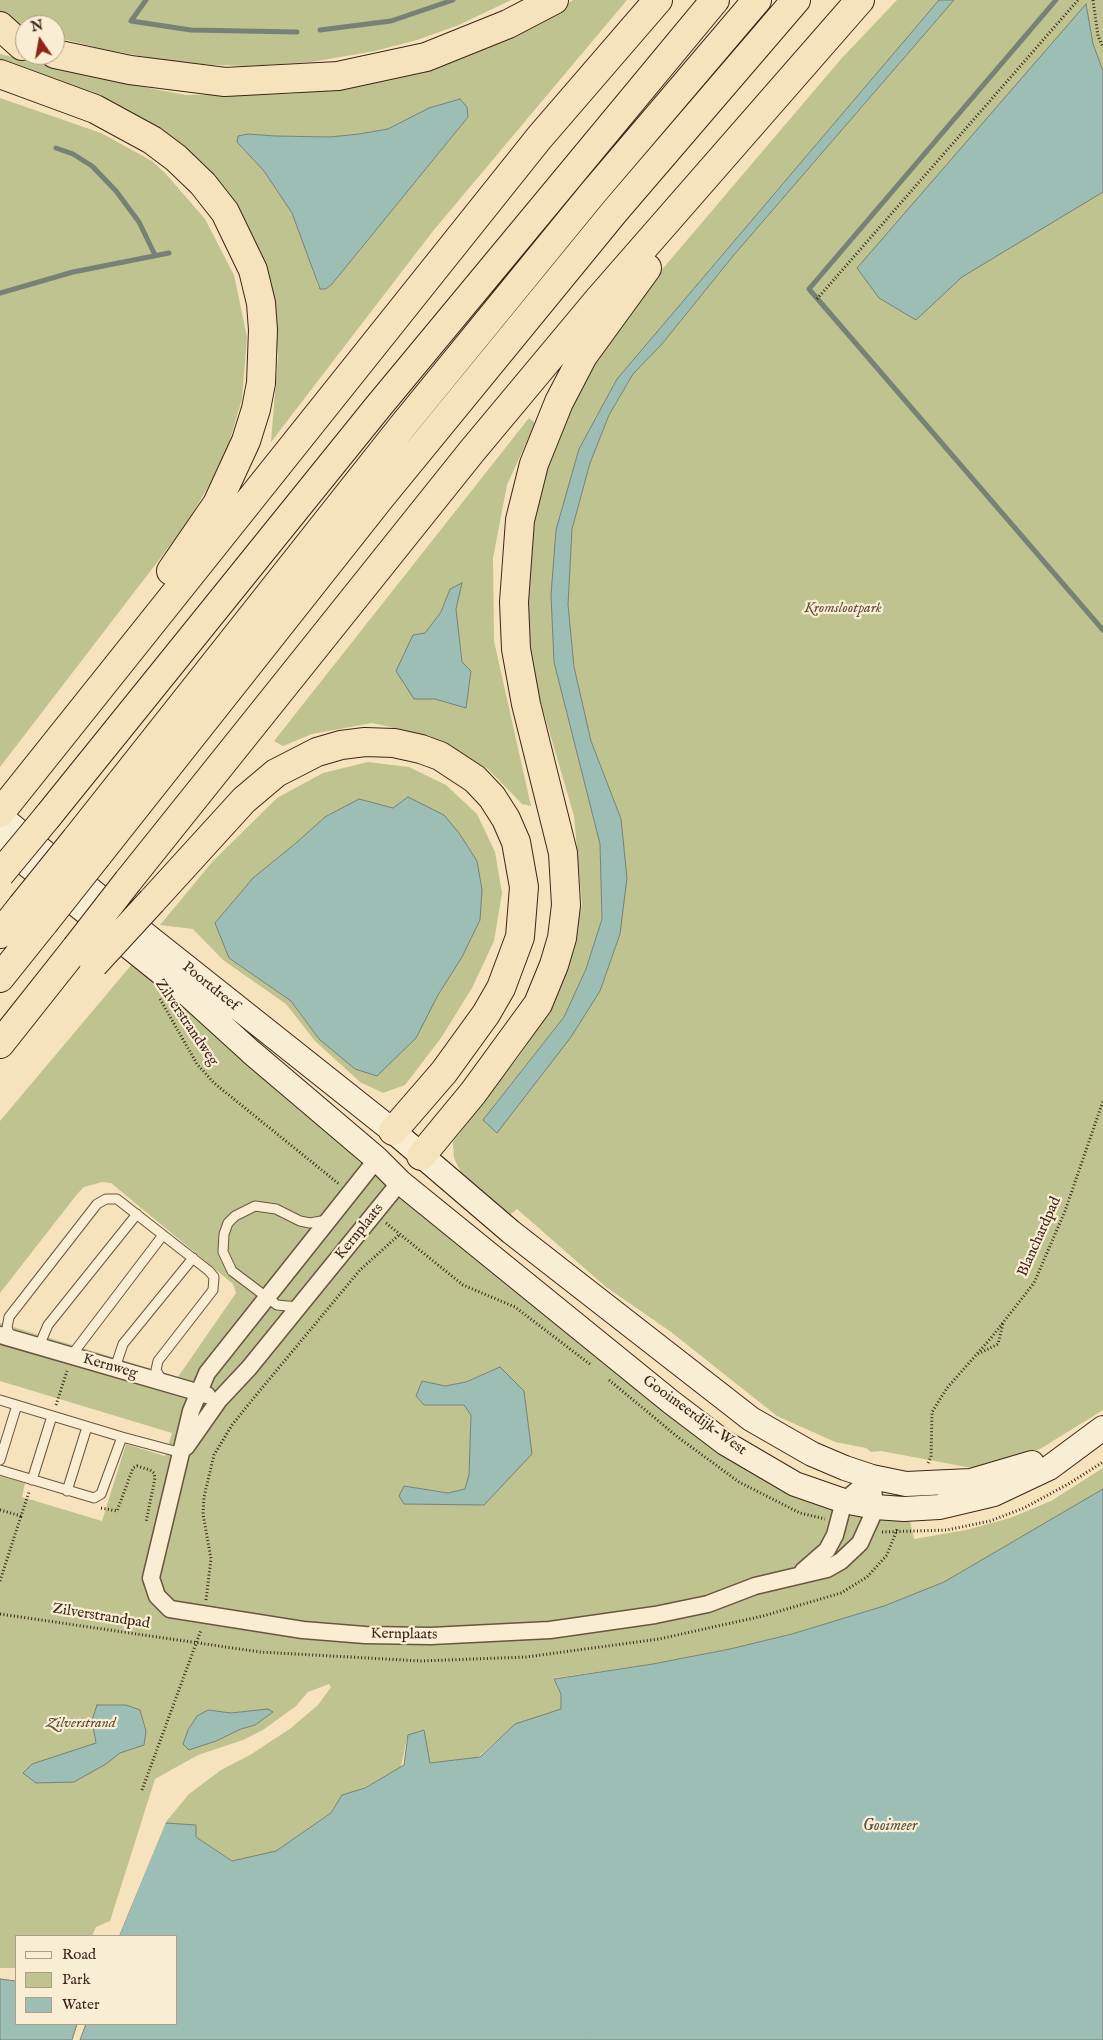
<!DOCTYPE html>
<html>
<head>
<meta charset="utf-8">
<style>
	body { margin:0 }
	#map { position:relative; width:1103px; height:2040px; overflow:hidden; background:#f6e3bd; font-family:"IM FELL English",serif }
	canvas { display:block }
	.legend { position:absolute; left:15px; top:1935px; width:162px; height:90px; box-sizing:border-box; background:#f9edd4; border:1px solid #ae9d8a; margin:0; padding:6px 9px; list-style:none; font-size:15px; color:#3d251a }
	.legend li { display:flex; align-items:center; gap:10px; height:25px }
	.legend b { width:25px; border:1px solid #ae9d8a }
	.north { position:absolute; left:15px; top:15px; width:50px; height:50px; box-sizing:border-box; background:#f9edd4; border:1px solid #ae9d8a; border-radius:50%; rotate:348deg; font-size:14px; font-weight:700; line-height:20px; text-align:center; color:#3d251a }
	.north::after { content:''; display:block; margin:auto; width:18px; height:22px; background:#8f2418; clip-path:polygon(50% 0,100% 100%,50% 72%,0 100%) }
</style>
</head>
<body>
<div id="map">
<canvas width="1103" height="2040"></canvas>
<ul class="legend">
<li><b style="height:6px;background:#f9edd4"></b>Road</li>
<li><b style="height:14px;background:#bec38f"></b>Park</li>
<li><b style="height:14px;background:#9dbeb5"></b>Water</li>
</ul>
<div class="north">N</div>
</div>
<script>
const context = document.querySelector('canvas').getContext('2d');
context.lineJoin = 'round';
function paint(path, color) {
  context.fillStyle = color;
  context.fill(path, 'evenodd');
}
function poly(rows) {
  const path = new Path2D();
  for (const r of rows) {
    path.moveTo(r[0], r[1]);
    for (let i = 2; i < r.length; i += 2) path.lineTo(r[i], r[i + 1]);
  }
  return path;
}
function stroke(path, color, width, dash) {
  context.strokeStyle = color;
  context.lineWidth = width;
  context.lineCap = dash ? 'butt' : 'round';
  context.setLineDash(dash || []);
  context.stroke(path);
}
function drawText(font, color, halo, rows, align = 'center') {
  context.font = font + ' "IM FELL English",serif';
  context.lineWidth = 4.5;
  context.setLineDash([]);
  context.textBaseline = 'middle';
  context.strokeStyle = halo;
  context.fillStyle = color;
  for (const [text, x, y, turn = 0] of rows) {
    context.save();
    context.translate(x, y);
    context.rotate((+turn || 0) * Math.PI / 180);
    context.textAlign = isNaN(turn) ? turn : align;
    if (halo) context.strokeText(text, 0, 0);
    context.fillText(text, 0, 0);
    context.restore();
  }
}
paint(poly([
	[0,0,511,0,459,25,417,40,375,51,311,62,248,66,184,64,103,49,55,37,55,25,25,25,25,30,0,15],
	[573,0,627,0,433,231,271,442,278,356,265,272,222,190,0,64,0,54,112,81,186,95,290,94,341,88,551,15],
	[429,108,468,112,468,117,332,284,326,289,318,287,308,252,292,213,264,171,237,142,238,136,248,134,275,136,330,137,359,134,388,129],
	[897,0,939,0,617,379,579,449,554,662,600,844,602,919,586,969,564,1017,483,1120,600,991,620,934,621,819,591,741,574,667,568,605,572,529,590,463,609,415,633,374,662,344,733,256,954,0,1103,0,1103,1410,1040,1449,977,1469,881,1451,871,1452,866,1448,835,1442,777,1416,671,1332,606,1287,517,1209,510,1215,464,1179,454,1158,453,1142,522,1052,545,1018,564,979,582,904,574,816,538,693,523,614,527,533,552,444,595,360,648,286,841,59],
	[0,98,101,133,152,161,166,174,205,219,234,275,247,337,242,399,224,460,185,526,0,767],
	[529,418,535,423,507,485,493,558,494,641,531,806,522,804,488,769,430,736,372,723,312,734,283,746,274,741],
	[450,589,456,609,462,662,471,671,466,708,435,699,414,699,413,635,425,633,441,612],
	[368,762,409,767,446,785,477,814,495,852,502,893,494,941,472,988,441,1038,405,1085,383,1093,360,1082,315,1041,286,1004,223,960,193,929,160,925,213,861,277,798,323,773],
	[359,799,393,808,462,957,438,995,319,1039,291,1001,229,958,215,923,253,878,296,843,325,817],
	[133,963,762,1472,909,1516,914,1539,966,1530,1010,1518,1051,1501,1103,1468,1103,1489,944,1582,884,1606,792,1634,730,1649,653,1664,554,1678,561,1694,561,1709,513,1726,477,1758,429,1763,424,1730,407,1738,401,1767,362,1789,342,1795,331,1813,276,1851,232,1861,196,1837,196,1825,165,1823,189,1794,221,1770,250,1755,291,1728,318,1705,331,1687,329,1684,308,1692,296,1706,263,1730,243,1740,198,1755,155,1779,110,1921,96,1927,92,1936,16,1936,16,1968,0,1968,0,1476,25,1483,22,1497,102,1521,126,1444,165,1456,172,1433,0,1381,0,1323,178,1377,236,1293,233,1284,111,1183,102,1182,84,1187,78,1193,0,1293,0,1121],
	[500,1367,484,1505,405,1486,448,1493,465,1489,469,1475,471,1415,464,1405,424,1405,422,1381,445,1386,466,1382],
	[272,1712,255,1725,241,1729,216,1741,189,1750,185,1745]
]), '#bec38f');
const water = poly([
	[939,0,954,0,733,256,662,344,633,374,609,415,590,463,572,529,568,605,574,667,591,741,621,819,627,878,620,934,600,991,571,1037,497,1133,483,1120,564,1017,586,969,602,919,600,844,554,662,551,595,556,530,579,449,617,379,939,0],
	[1086,4,1093,44,1103,71,1103,192,962,277,916,320,879,298,857,268,1086,4],
	[460,99,467,107,468,117,332,284,326,289,320,289,292,213,264,171,237,142,238,136,248,134,275,136,330,137,359,134,388,129,429,108,460,99],
	[462,583,456,609,462,662,471,671,466,708,435,699,414,699,396,671,413,635,425,633,441,612,450,589,462,583],
	[408,797,444,815,459,833,477,861,482,890,480,920,462,957,438,995,416,1038,377,1076,355,1069,319,1039,291,1001,229,958,215,923,253,878,296,843,325,817,359,799,393,808,408,797],
	[500,1367,524,1391,532,1454,484,1505,404,1504,399,1496,404,1486,448,1493,465,1489,469,1475,471,1415,464,1405,424,1405,416,1396,422,1381,445,1386,466,1382,500,1367],
	[1103,1489,1103,2040,80,2040,86,2024,176,2024,176,1936,119,1936,165,1823,196,1825,196,1837,232,1861,276,1851,331,1813,342,1795,365,1788,404,1765,408,1735,424,1730,430,1763,480,1757,515,1724,561,1709,561,1694,554,1679,653,1664,730,1649,792,1634,884,1606,944,1582,1103,1489],
	[97,1705,126,1705,140,1710,146,1731,144,1745,120,1753,106,1764,74,1782,36,1783,23,1773,32,1764,96,1743,92,1720,97,1705],
	[268,1709,273,1712,255,1725,241,1729,216,1741,189,1750,183,1744,188,1730,197,1716,208,1710,231,1713,268,1709],
	[0,1979,16,1981,16,2024,77,2024,72,2040,0,2040,0,1979]
]);
paint(water, '#9dbeb5');
stroke(water, '#778177', 1);
paint(poly([
	[164,1820,167,1820,119,1936,117,1936]
]), '#f6e3bd');
stroke(poly([
	[146,0,131,21,191,30,297,32],
	[1056,0,809,289,1103,630],
	[320,30,391,21,453,0],
	[56,148,73,154,92,166,116,191,139,222,155,255],
	[0,293,73,272,169,253]
]), '#778177', 5);
const lane = poly([
	[298,1307,277,1305,232,1271,223,1252,224,1234,228,1223,235,1216,255,1206,276,1209,300,1221,310,1223,327,1220],
	[11,1338,7,1328,9,1317,97,1204,106,1199,117,1199,209,1271,214,1277,213,1290,158,1361,156,1370,162,1381],
	[39,1346,48,1325,137,1214],
	[71,1356,163,1235],
	[115,1368,123,1344,193,1258],
	[0,1400,122,1437,101,1494,94,1498,0,1470],
	[122,1437,182,1453],
	[0,1460,17,1405],
	[32,1480,52,1416],
	[67,1491,87,1427]
]);
const street = poly([
	[377,1159,207,1373,191,1411,151,1578,157,1596,170,1609,303,1630,365,1635,431,1636,550,1630,655,1615,708,1604,755,1586,827,1569,841,1561,860,1543,874,1512,875,1507,872,1477],
	[0,1335,207,1395],
	[186,1447,219,1400,249,1368,400,1182],
	[803,1571,827,1550,835,1535,844,1501,872,1477]
]);
const secondary = poly([
	[0,816,145,934,393,1131,511,1232,751,1419,812,1454,845,1468,872,1477,906,1484,971,1481,1032,1463],
	[0,843,184,991,251,1052,377,1159,400,1182,671,1402,725,1443,795,1484,844,1501,875,1507,904,1509,939,1507,994,1494,1049,1468,1103,1428]
]);
const highway = poly([
	[0,26,22,46],
	[55,54,130,70,225,82,338,76,426,57,508,24,554,0],
	[0,74,95,109,152,140,176,158,203,184,225,212,253,270,261,303,263,330,261,383,256,409,246,441,217,504,171,571],
	[0,813,539,138,658,0],
	[48,816,377,408,715,0],
	[76,839,401,428,592,194,757,0],
	[97,856,381,497,615,211,796,0],
	[128,881,472,451,598,300,860,0],
	[152,901,244,800,276,773,317,752,341,745,365,742,394,743,421,749,440,756,475,779,492,797,506,819,516,842,524,887,520,937,501,988,486,1014,444,1072,393,1131],
	[0,934,22,906],
	[0,978,44,923],
	[0,1044,76,948],
	[421,1156,473,1093,538,1004,554,965,562,938,566,905,563,853,526,704,516,649,514,602,520,520,534,464,559,402,583,356,647,268]
]);
stroke(lane, '#6b5443', 11);
stroke(street, '#6b5443', 19);
stroke(secondary, '#3d251a', 26);
stroke(highway, '#3d251a', 30);
stroke(poly([
	[1093,0,1098,36,1103,47],
	[817,299,1078,0],
	[160,999,197,1064,214,1083,339,1184],
	[386,1223,463,1285,515,1307,591,1365],
	[978,1354,998,1344,1003,1323],
	[609,1380,679,1438,739,1482,800,1513,825,1519],
	[56,1405,67,1371],
	[928,1463,931,1457,932,1412,947,1388,991,1338,1034,1283,1065,1211,1103,1101],
	[101,1508,117,1511,133,1468,137,1466,150,1470,154,1473,155,1478,146,1522],
	[0,1510,21,1516,29,1492],
	[882,1532,947,1530,990,1521,1024,1508,1070,1483,1103,1462],
	[0,1581,21,1516],
	[206,1600,211,1559,203,1514,204,1497,214,1455,232,1425,257,1394,360,1270,400,1234],
	[0,1614,260,1652,421,1661,526,1657,659,1639,763,1616,841,1593,867,1577,887,1555,898,1527],
	[142,1790,201,1630]
]), '#3d251a', 3, [1, 2.5]);
stroke(lane, '#f9edd4', 9);
stroke(street, '#f9edd4', 16);
stroke(secondary, '#f9edd4', 24);
stroke(highway, '#f6e3bd', 28);
const highwayBridge = poly([
	[0,874,48,816],
	[22,906,76,839],
	[44,923,97,856],
	[76,948,128,881],
	[94,964,152,901]
]);
stroke(highwayBridge, '#3d251a', 30, []);
stroke(highwayBridge, '#f6e3bd', 28);
drawText('italic 15px', '#5d4c37', '#f9edd4', [
	["Kromslootpark",843,609],
	["Zilverstrand",81,1724]
]);
drawText('15px', '#3d251a', '#f9edd4', [
	["Poortdreef",210,987,39],
	["Zilverstrandweg",186,1023,56],
	["Kernplaats",360,1232,-51],
	["Blanchardpad",1040,1237,-66],
	["Kernweg",110,1367,16],
	["Gooimeerdijk-West",694,1416,36],
	["Zilverstrandpad",101,1617,9],
	["Kernplaats",404,1635,1]
]);
drawText('italic 16px', '#5a5348', '#f9edd4', [
	["Gooimeer",890,1827]
]);
</script>
</body>
</html>
